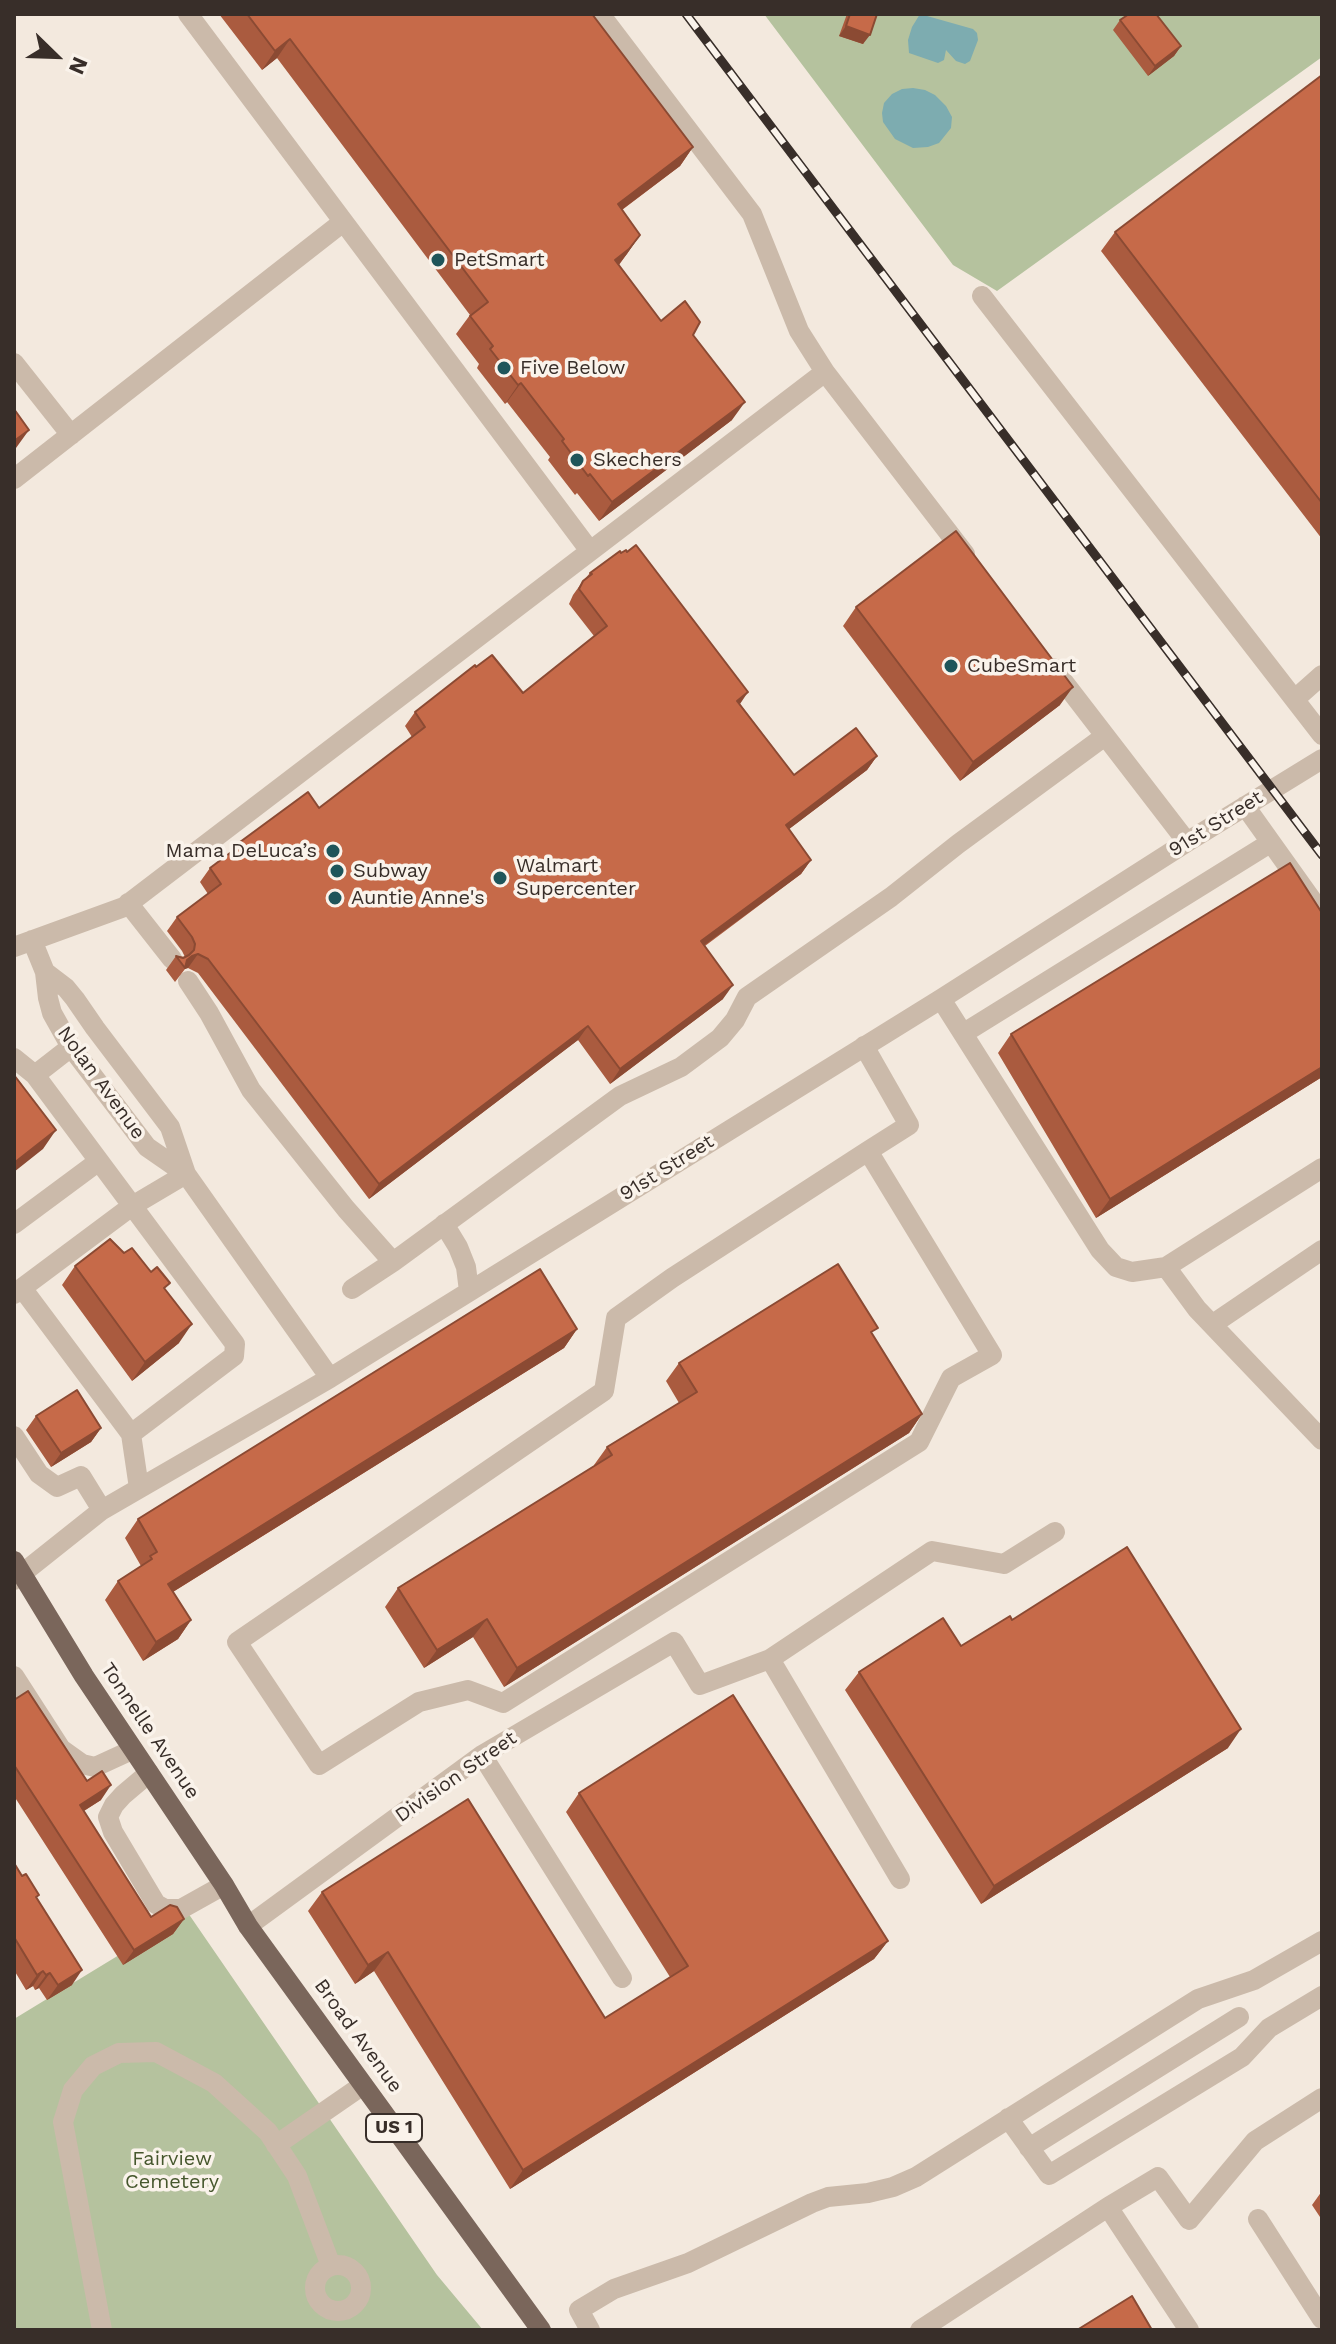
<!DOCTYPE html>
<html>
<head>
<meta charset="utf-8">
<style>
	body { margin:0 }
	#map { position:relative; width:1336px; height:2344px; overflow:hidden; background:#f3e9de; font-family:"Work Sans",sans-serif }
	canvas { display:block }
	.frame { position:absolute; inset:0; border:16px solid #382e29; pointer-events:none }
	.north { position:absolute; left:16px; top:16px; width:80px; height:80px; -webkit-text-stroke:6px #faf3eb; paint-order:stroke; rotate:113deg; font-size:22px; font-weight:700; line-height:32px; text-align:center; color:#382e29 }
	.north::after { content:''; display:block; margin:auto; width:28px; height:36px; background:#382e29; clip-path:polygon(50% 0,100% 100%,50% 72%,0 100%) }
</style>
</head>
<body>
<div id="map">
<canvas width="1336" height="2344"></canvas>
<div class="frame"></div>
<div class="north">N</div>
</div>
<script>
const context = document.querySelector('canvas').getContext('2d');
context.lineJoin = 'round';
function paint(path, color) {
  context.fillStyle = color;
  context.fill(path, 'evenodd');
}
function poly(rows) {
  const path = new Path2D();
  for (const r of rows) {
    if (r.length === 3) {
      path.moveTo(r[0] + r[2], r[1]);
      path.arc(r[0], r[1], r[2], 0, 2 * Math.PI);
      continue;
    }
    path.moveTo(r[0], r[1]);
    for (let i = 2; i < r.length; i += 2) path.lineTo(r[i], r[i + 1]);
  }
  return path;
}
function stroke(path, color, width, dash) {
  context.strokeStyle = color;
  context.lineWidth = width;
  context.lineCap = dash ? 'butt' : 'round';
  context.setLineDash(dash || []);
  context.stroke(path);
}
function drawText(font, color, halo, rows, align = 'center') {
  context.font = font + ' "Work Sans",sans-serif';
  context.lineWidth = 7;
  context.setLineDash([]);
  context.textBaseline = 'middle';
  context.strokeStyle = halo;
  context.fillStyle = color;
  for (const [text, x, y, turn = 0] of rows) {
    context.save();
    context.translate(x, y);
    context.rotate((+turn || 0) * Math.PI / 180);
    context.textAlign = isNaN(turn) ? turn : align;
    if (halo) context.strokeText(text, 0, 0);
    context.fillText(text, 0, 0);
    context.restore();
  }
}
paint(poly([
	[764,14,1322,14,1322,57,997,291,953,265],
	[188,1913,437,2275,483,2330,14,2330,14,2019]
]), '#b5c29e');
paint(poly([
	[920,14,973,29,977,33,978,40,970,61,965,64,956,61,946,50,944,60,938,63,909,53,908,40,912,27],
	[913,88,925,90,935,95,946,106,952,117,951,128,939,143,928,147,913,148,895,139,883,122,882,113,884,103,892,94,902,89]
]), '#7dacb0');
stroke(poly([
	[188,14,590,551],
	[600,14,752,214,799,331,825,372,965,554],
	[982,296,1322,735],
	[14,363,71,435],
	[14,479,343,222],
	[1053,668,1187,842],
	[1295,699,1322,675],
	[1245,806,1322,914],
	[128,903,172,959],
	[32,940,45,972,48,998,52,1013,71,1047,147,1147,186,1174],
	[14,947,124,907,825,372],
	[45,972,66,988,75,999,95,1028,170,1127,186,1174,330,1378],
	[188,981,209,1013,251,1090,346,1209,393,1262],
	[941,999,1100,1250,1116,1267,1132,1272,1166,1267],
	[964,1033,1270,843],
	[864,1046,909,1125,868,1151,672,1278,616,1318,604,1391,237,1642,319,1765,419,1702,468,1690,503,1703,919,1442,951,1378,992,1355,868,1151],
	[14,1058,35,1075,235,1344,234,1356,131,1434],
	[35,1075,71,1047],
	[1322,1168,1166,1267,1197,1309,1322,1440],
	[14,1224,99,1161],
	[444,1224,458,1247,466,1267,469,1291],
	[22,1288,131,1434,139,1488],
	[352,1289,393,1262,620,1096,681,1067,720,1038,735,1020,747,997,891,897,958,844,1105,736],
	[14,1294,132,1206,186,1174],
	[1213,1324,1322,1250],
	[14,1436,39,1474,57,1487,81,1476,102,1510],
	[14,1580,102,1510,330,1378,941,999,1187,842,1322,759],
	[770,1659,900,1879],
	[14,1676,61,1749,82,1764,95,1767,132,1750],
	[482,1755,622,1978],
	[149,1773,123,1795,114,1805,108,1817,113,1832,156,1904,165,1909,181,1909,224,1885],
	[248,1926,482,1755,674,1642,700,1685,770,1659,932,1551,1004,1564,1055,1532],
	[1008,2118,1049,2175,1242,2057,1269,2028,1322,1996],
	[276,2145,363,2085],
	[1029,2148,1239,2017],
	[1108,2207,1158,2177,1189,2220,1255,2141,1322,2098],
	[1258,2219,1322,2319],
	[338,2288,23],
	[102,2330,63,2122,73,2090,93,2066,119,2053,156,2052,214,2083,268,2132,297,2176,331,2266],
	[590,2330,579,2310,614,2289,688,2263,812,2203,828,2197,868,2193,893,2187,916,2177,1198,1999,1254,1980,1322,1941],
	[920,2330,1108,2207,1189,2330]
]), '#cbbaaa', 20);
stroke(poly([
	[14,1561,84,1676,224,1885,248,1926,541,2330]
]), '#7a665b', 20);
const rail = poly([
	[686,14,1322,855]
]);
stroke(rail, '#382e29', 9);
stroke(rail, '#faf3eb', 6, [18]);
paint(poly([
	[219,14,592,14,693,147,680,166,622,210,640,235,619,265,661,321,693,335,732,420,599,521,577,493,575,495,548,460,550,457,507,402,505,404,477,368,479,364,456,334,470,315,277,58,262,70],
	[847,14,877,14,863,44,839,36],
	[1120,20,1181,46,1174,56,1148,76,1113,30],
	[1322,75,1322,539,1101,251,1115,232],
	[590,573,740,704,794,775,877,756,867,770,789,829,811,860,801,874,705,946,723,999,610,1084,578,1040,369,1199,198,973,188,968,185,969,175,982,166,970,176,956,185,957,182,951,167,931,177,917,208,894,200,882,210,868,236,848,240,842,319,808,412,737,405,726,415,712,476,667,523,693,594,636,569,604,573,595,583,581],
	[856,607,1060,705,960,781,843,626],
	[1322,913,1322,1077,1096,1218,998,1053,1011,1034],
	[75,1266,165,1290,179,1343,132,1381,62,1285],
	[577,1329,564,1348,173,1592,191,1620,178,1639,143,1661,105,1600,118,1581,141,1566,125,1538,138,1519],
	[873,1335,922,1414,909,1433,504,1687,473,1637,424,1668,385,1607,398,1588,594,1466,594,1465,607,1447,679,1403,666,1381,679,1363],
	[36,1416,101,1428,91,1442,51,1467,26,1430],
	[1012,1620,1228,1748,981,1904,845,1690,859,1672,961,1646],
	[14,1700,87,1781,101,1800,84,1811,151,1917,184,1919,173,1934,123,1965,14,1796],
	[579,1793,888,1941,874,1959,510,2189,374,1971,355,1984,308,1911,322,1892,605,2018,670,1977,566,1812],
	[14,1863,22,1876,39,1895,36,1898,72,1985,47,2000,39,1988,35,1990,33,1986,26,1990,14,1970],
	[1322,2191,1322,2220,1312,2205]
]), '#aa5b3f');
paint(poly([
	[846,26,870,35,863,44,839,36],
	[290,39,277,58,262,70,275,51],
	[1181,46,1174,56,1148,76,1155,66],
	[693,147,680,166,604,223,618,204],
	[640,235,627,254,616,268,615,260],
	[521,383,507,402,505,404,518,385],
	[745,402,732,420,599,521,612,502],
	[29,430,16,448,14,450,14,441],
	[1073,687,1060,705,960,781,973,762],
	[748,692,738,707,737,701],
	[877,756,867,770,776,839,786,825],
	[811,860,801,874,691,955,701,941],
	[198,954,188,968,184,969,187,960,192,956],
	[733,985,723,999,610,1084,620,1069],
	[588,1026,578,1040,369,1199,379,1184],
	[1322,1067,1322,1077,1096,1218,1110,1199],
	[56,1130,43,1149,14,1172,14,1163],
	[192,1324,179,1343,132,1381,145,1362],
	[577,1329,564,1348,155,1603,168,1584],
	[922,1414,909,1433,504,1687,517,1668],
	[101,1428,91,1442,51,1467,61,1453],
	[487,1619,473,1637,424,1668,437,1650],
	[191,1620,178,1639,143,1661,156,1642],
	[1241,1729,1228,1748,981,1904,994,1886],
	[111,1785,101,1800,69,1820,80,1805],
	[184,1919,173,1934,123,1965,134,1950],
	[888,1941,874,1959,510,2189,523,2170],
	[388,1952,374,1971,355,1984,368,1965],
	[82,1970,72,1985,47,2000,58,1985],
	[43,1971,33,1986,26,1990,37,1975],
	[50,1973,39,1988,35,1990,46,1975]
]), '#8b4a33');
const building = poly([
	[247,14,592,14,693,147,618,204,640,235,629,249,615,260,661,321,685,301,700,322,693,335,745,402,612,502,590,474,588,476,562,441,564,439,521,383,518,385,490,349,493,346,470,316,488,302,290,39,275,51,247,14],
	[850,14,877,14,870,35,846,26,850,14],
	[1129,14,1156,14,1181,46,1155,66,1120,20,1129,14],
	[1322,75,1322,503,1115,232,1322,75],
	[14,409,29,430,14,441,14,409],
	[956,531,1073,687,973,762,856,607,956,531],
	[636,545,748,692,737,701,794,775,856,728,877,756,786,825,811,860,701,941,733,985,620,1069,588,1026,379,1184,208,959,198,954,192,956,187,960,185,968,176,956,183,958,189,955,194,950,195,944,192,937,177,917,221,884,210,868,242,844,240,842,308,792,319,808,425,727,415,712,475,665,476,667,492,655,523,693,607,626,579,589,583,581,592,574,590,573,620,551,621,553,626,550,627,552,636,545],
	[1290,863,1322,913,1322,1067,1110,1199,1011,1034,1290,863],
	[14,1075,56,1130,14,1163,14,1075],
	[110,1239,124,1253,132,1248,151,1272,157,1267,170,1283,164,1288,192,1324,145,1362,75,1266,110,1239],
	[838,1264,878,1328,871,1332,922,1414,517,1668,487,1619,437,1650,398,1588,612,1455,607,1447,697,1392,679,1363,838,1264],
	[540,1269,577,1329,168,1584,191,1620,156,1642,118,1581,152,1559,150,1556,157,1552,138,1519,540,1269],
	[77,1390,101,1428,61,1453,36,1416,77,1390],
	[1127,1547,1241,1729,994,1886,859,1672,943,1618,961,1646,1010,1616,1012,1620,1127,1547],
	[28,1691,87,1781,102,1771,111,1785,80,1805,151,1917,170,1905,177,1907,184,1919,134,1950,14,1765,14,1700,28,1691],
	[733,1695,888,1941,523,2170,388,1952,368,1965,322,1892,468,1799,605,2018,688,1966,579,1793,733,1695],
	[14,1863,22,1876,26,1874,39,1895,36,1897,82,1970,58,1985,50,1973,46,1975,43,1971,37,1975,14,1937,14,1863],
	[1132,2296,1152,2330,1077,2330,1132,2296]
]);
paint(building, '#c66a49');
stroke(building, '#8b4a33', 2);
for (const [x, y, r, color] of [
	[438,260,8,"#1f555a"],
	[504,368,8,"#1f555a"],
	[577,460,8,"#1f555a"],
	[951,666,8,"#1f555a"],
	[333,851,8,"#1f555a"],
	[337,871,8,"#1f555a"],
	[500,878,8,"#1f555a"],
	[335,898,8,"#1f555a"]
]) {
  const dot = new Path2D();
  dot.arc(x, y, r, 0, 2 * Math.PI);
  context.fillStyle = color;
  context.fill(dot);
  stroke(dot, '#faf3eb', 3);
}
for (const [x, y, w] of [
	[394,2128,56]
]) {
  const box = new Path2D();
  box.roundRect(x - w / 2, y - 14, w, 28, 6);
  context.fillStyle = '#faf3eb';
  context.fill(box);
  stroke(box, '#382e29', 2);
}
drawText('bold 18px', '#382e29', null, [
	["US 1",394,2128]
]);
drawText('20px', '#382e29', '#faf3eb', [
	["PetSmart",454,260],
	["Five Below",520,368],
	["Skechers",593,460],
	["CubeSmart",967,666],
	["Mama DeLuca’s",317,851,"right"],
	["Walmart",516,866],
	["Supercenter",516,889],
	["Subway",353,871],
	["Auntie Anne's",351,898]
], 'left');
drawText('20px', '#382e29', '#faf3eb', [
	["91st Street",1216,824,-32],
	["Nolan Avenue",101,1083,54],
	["91st Street",667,1168,-32],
	["Tonnelle Avenue",150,1731,56],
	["Division Street",456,1777,-35],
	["Broad Avenue",358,2036,54]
]);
drawText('20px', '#46572d', '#faf3eb', [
	["Fairview",172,2159],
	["Cemetery",172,2182]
]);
</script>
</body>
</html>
